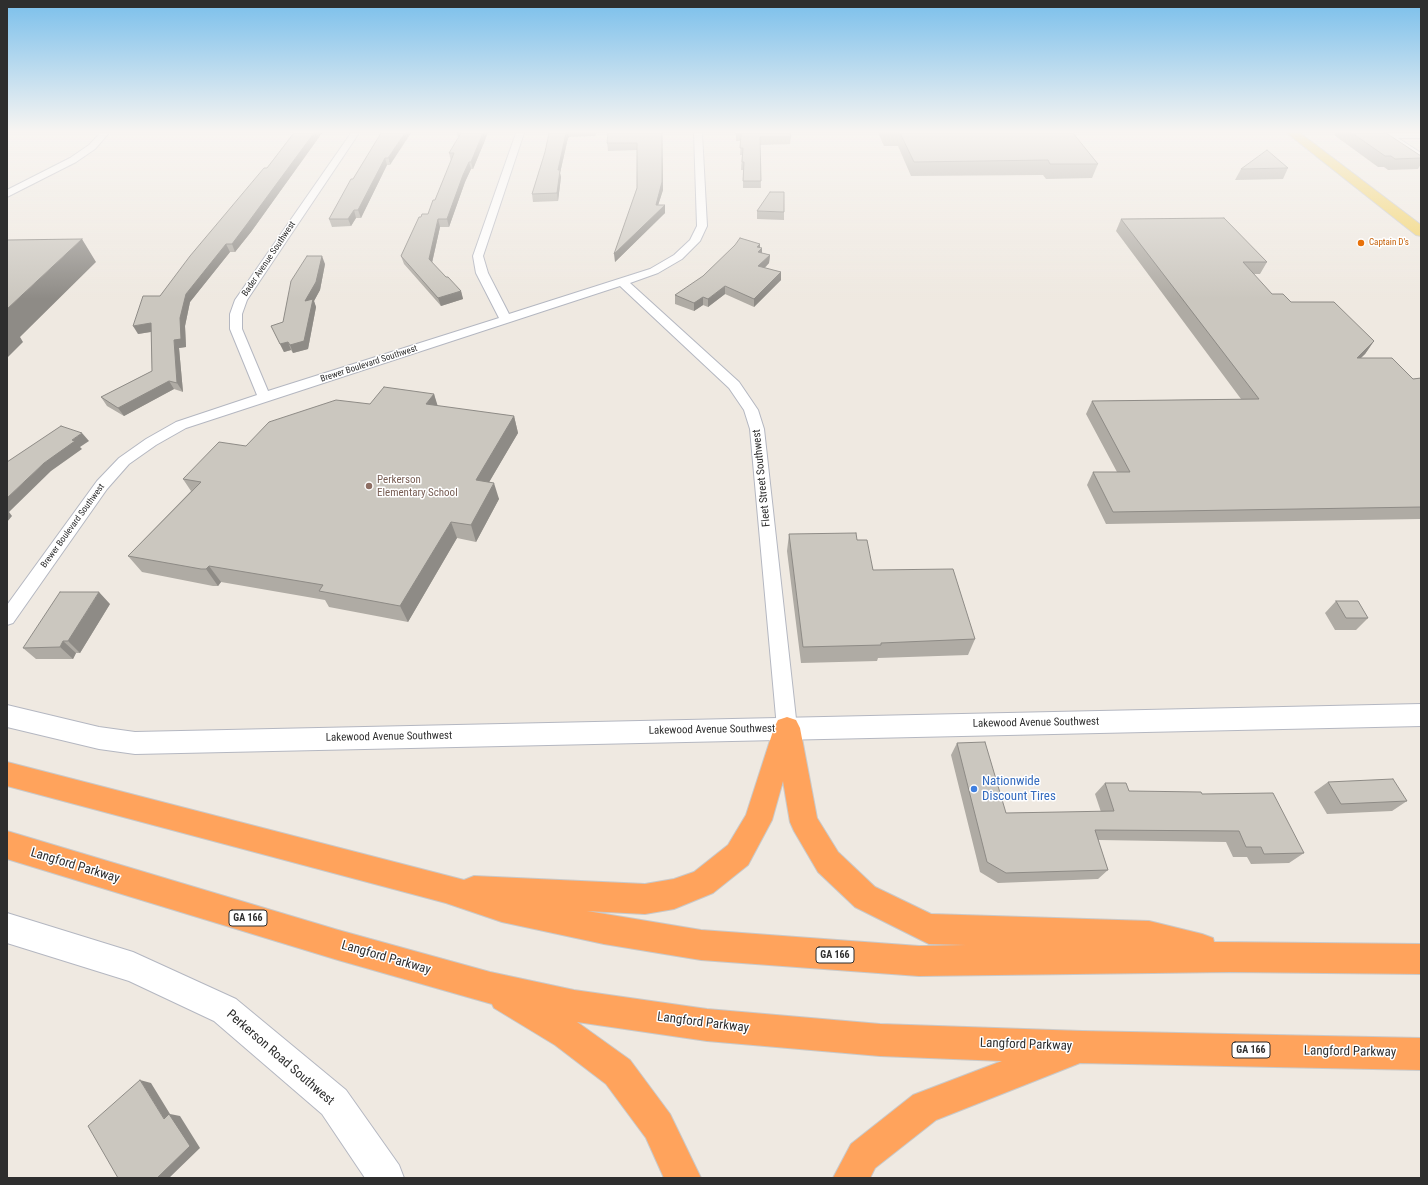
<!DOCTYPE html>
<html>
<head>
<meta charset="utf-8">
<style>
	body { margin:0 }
	#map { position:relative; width:1428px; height:1185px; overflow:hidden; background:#efe9e1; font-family:"Roboto Condensed",sans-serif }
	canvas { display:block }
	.frame { position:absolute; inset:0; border:8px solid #2e2e2e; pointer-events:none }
</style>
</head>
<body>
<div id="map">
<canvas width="1428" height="1185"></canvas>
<div class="frame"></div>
</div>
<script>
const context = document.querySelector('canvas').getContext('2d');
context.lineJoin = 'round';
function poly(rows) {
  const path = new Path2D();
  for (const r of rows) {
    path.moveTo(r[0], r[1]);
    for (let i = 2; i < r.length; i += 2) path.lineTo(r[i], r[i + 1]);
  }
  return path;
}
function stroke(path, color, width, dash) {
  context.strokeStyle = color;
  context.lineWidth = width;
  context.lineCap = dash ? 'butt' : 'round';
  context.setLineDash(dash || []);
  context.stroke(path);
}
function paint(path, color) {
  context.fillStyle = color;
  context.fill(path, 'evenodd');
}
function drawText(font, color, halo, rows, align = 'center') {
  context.font = font + ' "Roboto Condensed",sans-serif';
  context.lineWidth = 3;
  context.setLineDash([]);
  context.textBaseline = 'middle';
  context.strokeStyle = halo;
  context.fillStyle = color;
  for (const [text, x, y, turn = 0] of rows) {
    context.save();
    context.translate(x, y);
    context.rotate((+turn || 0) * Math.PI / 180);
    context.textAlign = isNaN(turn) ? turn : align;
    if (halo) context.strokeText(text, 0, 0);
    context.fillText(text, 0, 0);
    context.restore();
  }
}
const street = poly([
	[100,133,109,133,95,149,76,162,7,197,7,190,70,158,89,145,100,133],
	[351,133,359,133,247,300,242,314,242,329,268,391,499,318,476,273,473,256,516,133,524,133,483,256,488,273,509,314,650,269,674,255,690,240,697,226,694,133,702,133,707,226,700,241,682,259,658,273,630,283,739,382,758,410,764,429,797,728,794,734,787,737,780,734,777,728,750,429,744,410,729,388,620,286,186,428,156,445,129,464,107,489,13,623,7,625,7,605,97,481,119,458,146,439,176,422,257,395,230,329,230,314,235,300,351,133],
	[1385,133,1421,133,1421,138,1398,138,1421,153,1421,160,1385,137,1384,135,1385,133]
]);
const secondary = poly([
	[1421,704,1421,726,135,754,99,749,7,727,7,705,99,727,135,732,1421,704],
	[7,913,133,952,236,999,346,1090,399,1165,404,1178,365,1178,322,1114,214,1021,129,981,7,943,7,913]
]);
const primary = poly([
	[1287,133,1300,133,1421,225,1421,236,1416,235,1287,133]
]);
const highway = poly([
	[787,717,796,720,800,728,817,818,838,852,875,887,931,914,1149,921,1202,934,1213,938,1214,942,1421,944,1421,974,1230,972,919,976,701,960,604,944,502,922,446,903,7,786,7,762,464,880,474,876,645,884,674,879,694,872,728,845,746,815,774,728,778,720,787,717],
	[783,781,790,822,794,831,818,872,855,907,929,944,966,945,919,946,701,930,587,911,645,914,674,909,713,893,748,865,772,820,783,781],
	[7,831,338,930,490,972,574,990,707,1009,880,1024,1082,1031,1421,1038,1421,1070,1080,1063,936,1120,875,1168,870,1178,833,1178,851,1144,913,1095,1002,1061,880,1056,707,1041,577,1022,630,1060,670,1114,701,1178,664,1178,646,1138,606,1084,555,1045,494,1008,492,1004,338,960,7,859,7,831]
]);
stroke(street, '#b4b7c1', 2);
stroke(secondary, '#b4b7c1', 2);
stroke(primary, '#c9c9c9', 2);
stroke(highway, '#c9c9c9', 2);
paint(street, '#fff');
paint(secondary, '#fff');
paint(primary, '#f2d163');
paint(highway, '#ffa35c');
paint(poly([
	[293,133,322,133,251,232,235,252,230,252,190,302,185,326,186,347,179,348,183,392,174,389,124,416,107,406,101,397,152,371,151,332,138,334,160,296,267,168],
	[381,133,390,165,387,165,361,218,356,218,351,226,332,227,329,219],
	[457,133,488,133,473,169,471,169,465,182,449,227,440,227,432,263,446,277,461,291,463,299,441,306,404,264,401,256,421,217,428,214,435,200,451,161,449,153,458,138],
	[549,133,597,133,595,136,569,137,568,138,560,173,561,177,558,201,533,202,532,194,545,152],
	[662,133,663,190,658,205,665,213,615,262,637,188,637,150,608,151,607,143],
	[736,133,791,137,790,144,760,145,761,188,743,188,743,170,741,170,742,155,740,155,741,141,736,141],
	[878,133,1073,133,1098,164,1092,178,1046,179,1043,175,911,176,898,146,884,146],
	[1335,133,1386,133,1421,156,1421,164,1418,169,1388,170,1384,167,1378,167,1334,135],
	[1288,168,1283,179,1235,180,1241,169],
	[757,211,784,212,784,220,757,219],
	[1121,219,1267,262,1260,274,1253,274,1272,294,1374,341,1365,354,1360,358,1413,379,1421,378,1421,519,1106,524,1087,485,1093,472,1117,472,1086,414,1092,401,1241,399,1116,231],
	[762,248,762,253,770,255,769,263,765,268,781,272,781,280,754,307,725,294,708,307,703,305,694,311,675,304,675,295],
	[325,264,320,290,314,301,316,307,308,349,293,353,291,350,284,352,271,326,283,322],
	[434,394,437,406,514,416,518,433,489,482,499,499,476,542,457,538,408,622,329,607,325,600,221,582,218,586,213,586,142,572,128,556,191,491,183,479,246,446,370,404],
	[789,534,857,540,873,570,975,639,968,655,878,658,877,661,801,663,787,551],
	[1336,601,1368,618,1356,630,1335,630,1325,613],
	[110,604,80,653,76,653,73,659,36,659,23,648],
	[957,743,1006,813,1101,812,1095,794,1105,783,1129,791,1202,794,1304,853,1289,863,1251,864,1247,857,1233,857,1226,842,1098,840,1108,870,1098,879,998,883,980,872,951,755],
	[1328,782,1407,801,1392,811,1327,814,1314,792]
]), '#afaba4');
paint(poly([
	[314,133,322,133,251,232,235,252,232,244],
	[405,133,411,133,390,165,388,158],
	[483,133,488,133,473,169,471,162],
	[566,133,569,133,569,137,568,138,560,173,561,177,558,201,557,193,558,170],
	[662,133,663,190,656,212,656,205],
	[385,158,387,165,361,218,358,210],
	[469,162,471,169,465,182,449,227,447,219,463,175],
	[665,205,665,213,615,262,614,254],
	[354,210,356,218,351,226,348,219],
	[438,219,440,227,431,267,429,259],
	[82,239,96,262,20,337,23,342,7,358,7,309],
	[226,244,230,252,190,302,185,326,186,347,179,348,183,392,177,383,174,340,186,294],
	[760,244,760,250,762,248,762,256,758,260,757,247],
	[770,255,769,263,758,274,758,266],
	[322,256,325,264,320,290,314,301,316,307,308,349,293,353,290,345,305,301],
	[781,272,781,280,754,307,754,299],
	[725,286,725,294,708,307,708,299],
	[461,291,463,299,441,306,438,298],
	[703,297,703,305,694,311,694,303],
	[151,323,156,331,138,334,133,326],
	[1374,341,1365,354,1348,371,1357,358],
	[288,342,291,350,284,352,280,344],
	[169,381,174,389,124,416,118,408],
	[434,394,439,410,426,404],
	[514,416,518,433,481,496,476,480],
	[82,433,89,441,80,447,82,449,51,471,9,512,12,516,7,522,7,498,44,463,72,440],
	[494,483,499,499,476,542,471,525],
	[451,522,457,538,408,622,400,606],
	[209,566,221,582,218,586,206,569],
	[99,592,110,604,80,653,68,641],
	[63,641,76,653,73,659,60,647],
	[140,1080,151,1083,170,1114,180,1116,200,1148,169,1178,157,1178,164,1119]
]), '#8e8b86');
const building = poly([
	[294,133,314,133,247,224,232,244,226,244,186,294,180,318,181,339,174,340,177,383,169,381,118,408,101,397,152,371,151,323,133,326,143,296,160,296,190,256,264,168,267,168,294,133],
	[381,133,405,133,388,158,385,158,358,210,354,210,348,219,329,219,351,179,353,179,381,133],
	[457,133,483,133,471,162,469,162,463,175,447,219,438,219,429,259,446,277,448,277,461,291,438,298,401,256,419,217,421,217,422,214,428,214,433,200,435,200,454,153,449,153,461,133,457,133],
	[549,133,566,133,558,170,560,170,557,193,532,194,545,152,549,133],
	[608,133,662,133,662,182,656,205,665,205,614,254,637,188,637,143,607,143,608,133],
	[736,133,790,133,791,137,760,137,761,181,743,181,744,162,742,162,743,148,740,148,741,134,736,134,736,133],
	[900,133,1073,133,1098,164,1050,164,1048,160,914,162,900,133],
	[1352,133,1386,133,1421,156,1421,158,1395,159,1391,156,1385,156,1352,133],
	[1267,150,1288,168,1241,169,1267,150],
	[770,192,784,192,784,212,757,211,770,192],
	[1224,218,1267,262,1243,262,1272,294,1283,294,1291,302,1334,302,1374,341,1357,358,1392,358,1413,379,1421,378,1421,507,1113,512,1093,472,1130,472,1092,401,1259,399,1121,219,1224,218],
	[740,238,760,244,757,247,762,248,758,252,770,255,758,266,781,272,754,299,725,286,708,299,703,297,694,303,675,295,703,276,735,245,740,238],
	[82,239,7,309,7,240,82,239],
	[307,256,322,256,316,282,305,301,313,299,304,341,290,345,288,342,280,344,271,326,283,322,291,281,307,256],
	[384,387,434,394,426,404,514,416,476,480,494,483,471,525,451,522,400,606,319,591,323,585,209,566,206,569,201,569,128,556,201,482,183,479,219,442,246,446,269,422,336,400,370,404,384,387],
	[61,426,82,433,72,440,75,441,44,463,7,498,7,462,61,426],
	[856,533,857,540,867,540,873,570,953,569,975,639,881,643,881,645,803,647,789,534,856,533],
	[60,592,99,592,68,641,63,641,60,647,23,648,60,592],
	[1336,601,1358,601,1368,618,1346,618,1336,601],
	[985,742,1006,813,1114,811,1105,783,1126,783,1129,791,1201,792,1202,794,1273,793,1304,853,1264,854,1261,847,1246,847,1239,831,1095,830,1108,870,1006,873,987,862,957,743,985,742],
	[1393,779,1407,801,1341,804,1328,782,1393,779],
	[140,1080,164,1119,169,1114,190,1146,157,1178,118,1178,88,1126,140,1080]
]);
paint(building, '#cbc7bf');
stroke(building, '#8e8b86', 1);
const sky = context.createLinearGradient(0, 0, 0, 299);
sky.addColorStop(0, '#7abfeb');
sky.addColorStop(0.44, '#f8f5f2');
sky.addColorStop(1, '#f8f5f200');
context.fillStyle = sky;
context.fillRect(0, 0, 1428, 299);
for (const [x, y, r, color] of [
	[1361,243,4,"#e8710a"],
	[369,486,4,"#8d6e63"],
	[974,789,4,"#3f7fe0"]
]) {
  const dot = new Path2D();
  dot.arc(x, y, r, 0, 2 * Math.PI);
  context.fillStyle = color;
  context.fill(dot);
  stroke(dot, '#fff', 1.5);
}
drawText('9px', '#c56008', '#fff', [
	["Captain D's",1369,243]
], 'left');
drawText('9px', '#2e2e2e', '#fff', [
	["Bader Avenue Southwest",269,259,-56],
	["Brewer Boulevard Southwest",369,364,-18],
	["Brewer Boulevard Southwest",73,526,-54]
]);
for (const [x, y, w] of [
	[248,918,38],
	[835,955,38],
	[1251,1050,38]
]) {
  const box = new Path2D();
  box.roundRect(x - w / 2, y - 8, w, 16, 3);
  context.fillStyle = '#fff';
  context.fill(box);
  stroke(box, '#2e2e2e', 1);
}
drawText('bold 10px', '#2e2e2e', null, [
	["GA 166",248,918],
	["GA 166",835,955],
	["GA 166",1251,1050]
]);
drawText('11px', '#2e2e2e', '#fff', [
	["Fleet Street Southwest",762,478,-96],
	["Lakewood Avenue Southwest",1036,723,-1],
	["Lakewood Avenue Southwest",712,730,-1],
	["Lakewood Avenue Southwest",389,737,-1]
]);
drawText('11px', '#785e54', '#fff', [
	["Perkerson",377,480],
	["Elementary School",377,493]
], 'left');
drawText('13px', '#366cbe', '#fff', [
	["Nationwide",982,782],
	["Discount Tires",982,797]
], 'left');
drawText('13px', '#2e2e2e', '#fff', [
	["Langford Parkway",75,866,17],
	["Langford Parkway",386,958,16],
	["Langford Parkway",703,1023,7],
	["Langford Parkway",1026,1045,2],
	["Langford Parkway",1350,1052,1],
	["Perkerson Road Southwest",280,1058,41]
]);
</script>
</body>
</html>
